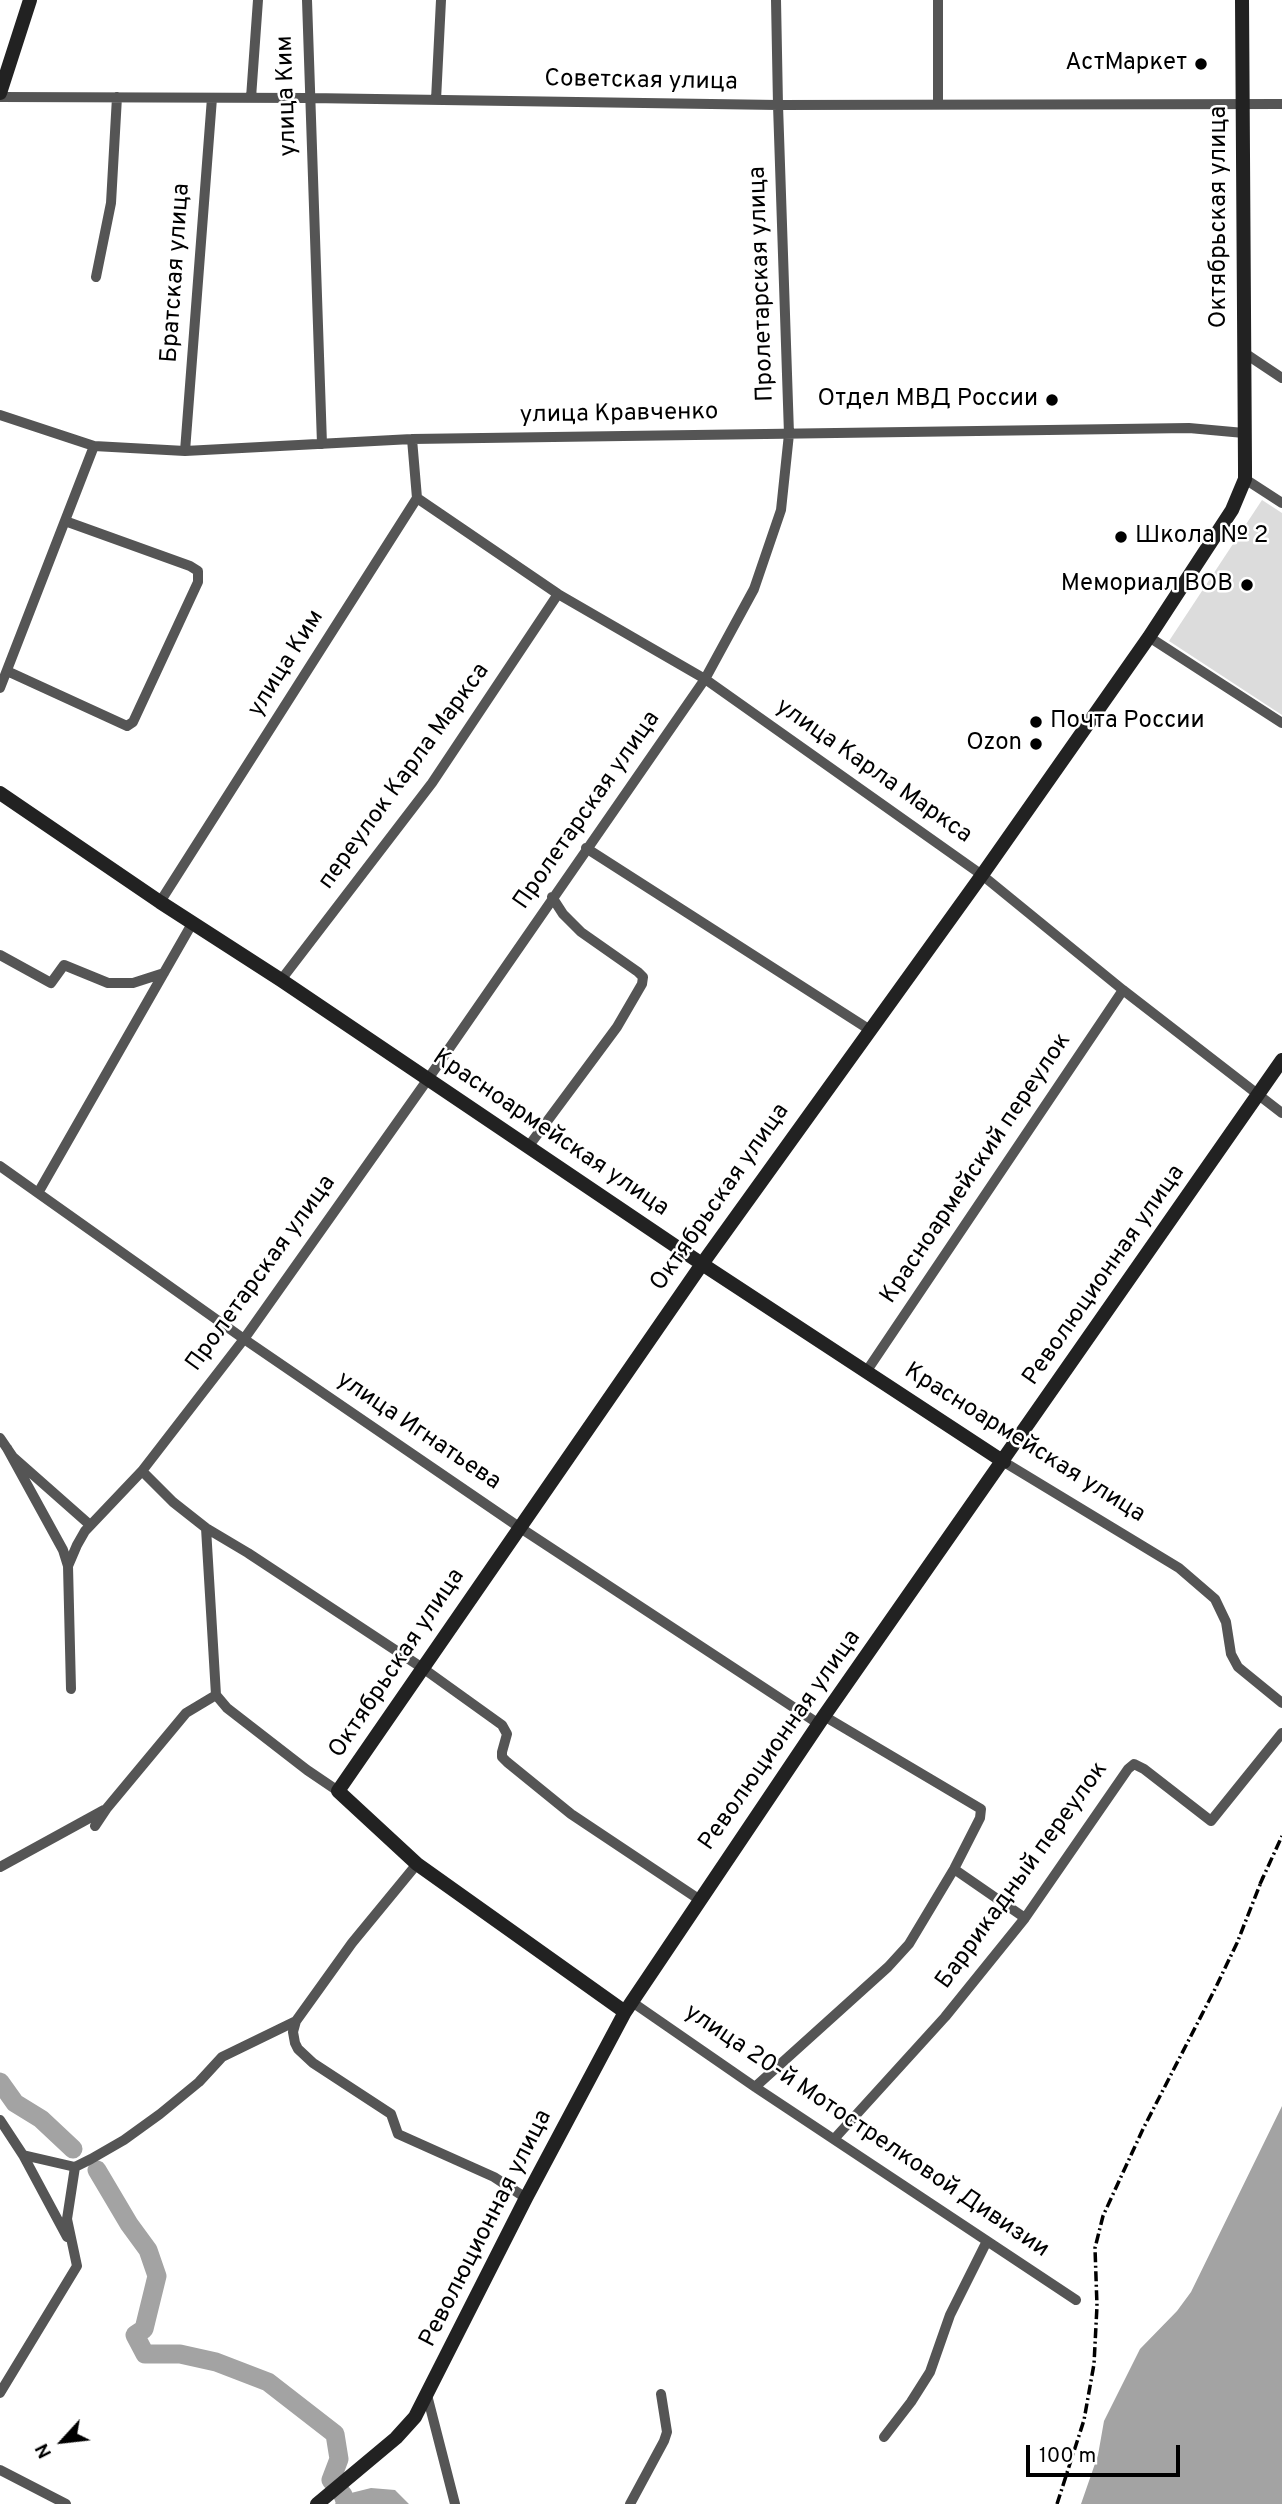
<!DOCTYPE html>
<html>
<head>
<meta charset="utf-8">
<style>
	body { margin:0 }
	#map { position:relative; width:1282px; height:2504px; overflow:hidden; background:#fff; font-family:Overpass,sans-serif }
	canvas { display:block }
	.north { position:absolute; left:28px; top:2406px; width:70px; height:70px; -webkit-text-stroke:5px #fff; paint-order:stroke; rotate:243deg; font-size:19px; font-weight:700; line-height:28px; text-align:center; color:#000 }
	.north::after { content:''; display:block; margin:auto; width:24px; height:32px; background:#000; clip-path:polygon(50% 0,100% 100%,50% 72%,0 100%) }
	.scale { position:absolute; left:1026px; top:2445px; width:154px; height:32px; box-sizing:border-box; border:4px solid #000; border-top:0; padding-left:9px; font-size:21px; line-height:24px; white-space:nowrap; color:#000; -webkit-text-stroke:5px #fff; paint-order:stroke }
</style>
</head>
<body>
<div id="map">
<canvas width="1282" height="2504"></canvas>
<div class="north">N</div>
<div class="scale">100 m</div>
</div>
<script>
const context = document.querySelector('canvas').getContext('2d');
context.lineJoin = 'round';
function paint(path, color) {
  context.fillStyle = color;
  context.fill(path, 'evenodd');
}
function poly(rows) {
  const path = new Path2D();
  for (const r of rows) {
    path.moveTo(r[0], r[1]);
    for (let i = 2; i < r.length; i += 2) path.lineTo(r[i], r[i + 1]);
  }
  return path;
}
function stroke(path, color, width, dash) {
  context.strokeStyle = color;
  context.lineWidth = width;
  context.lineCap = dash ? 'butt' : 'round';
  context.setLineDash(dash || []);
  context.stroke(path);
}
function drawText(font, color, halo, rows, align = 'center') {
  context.font = font + ' Overpass,sans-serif';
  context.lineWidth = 5;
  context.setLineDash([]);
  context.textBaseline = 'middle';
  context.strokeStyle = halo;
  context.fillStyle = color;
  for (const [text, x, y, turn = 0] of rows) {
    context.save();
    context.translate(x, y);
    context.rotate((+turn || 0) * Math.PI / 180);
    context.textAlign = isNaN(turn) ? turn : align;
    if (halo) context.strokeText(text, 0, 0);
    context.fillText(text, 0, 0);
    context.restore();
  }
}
paint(poly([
	[1262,500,1282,513,1282,715,1169,641]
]), '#dcdcdc');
paint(poly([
	[1282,2106,1282,2504,1081,2504,1098,2455,1104,2421,1140,2349,1177,2311,1191,2292],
	[371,2488,395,2490,409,2504,335,2504,343,2495]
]), '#a3a3a3');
stroke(poly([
	[0,2082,15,2103,41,2119,73,2149],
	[97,2170,129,2224,148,2250,157,2276,144,2329,135,2335,145,2354,180,2354,216,2362,268,2382,335,2434,339,2459,331,2480,343,2495,346,2504]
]), '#a3a3a3', 19);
stroke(poly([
	[307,0,322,444],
	[938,0,938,104],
	[0,97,309,98,778,105,1282,104],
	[251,98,258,0],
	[436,100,441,0],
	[96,277,111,203,117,97],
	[1243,352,1282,378],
	[0,415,94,446,185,451,412,439,1189,428,1244,433],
	[185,451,212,98],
	[1245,479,1282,503],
	[417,498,558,594,705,679,982,875,1123,990,1282,1113],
	[1149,637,1282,723],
	[7,671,127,726,133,722,198,582,198,571,190,566,65,521],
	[0,688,94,446],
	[586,848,870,1030],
	[160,902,417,498,412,439],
	[0,955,51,983,64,965,108,983,133,983,164,973],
	[281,980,432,783,558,594],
	[528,1147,617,1027,642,984,643,977,638,972,581,932,563,914,552,897],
	[0,1166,244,1339,519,1527,819,1724],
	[38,1193,193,922],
	[866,1372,1123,990],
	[0,1438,13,1457,90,1525],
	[7,1448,63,1550,68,1566,71,1689],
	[1004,1462,1179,1568,1215,1599,1226,1622,1231,1654,1238,1667,1282,1703],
	[142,1471,173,1502,206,1528,248,1553,424,1669,502,1725,507,1734,502,1752,502,1757,507,1762,571,1814,700,1900],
	[206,1528,216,1695,227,1708,307,1770,338,1791],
	[68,1566,77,1545,85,1531,142,1471,244,1339,428,1079,705,679,754,589,781,510,789,434,778,105,776,0],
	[95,1826,107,1808,186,1713,216,1695],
	[417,1864,352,1943,296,2021,293,2032,295,2043,298,2049,313,2063,391,2114,398,2134,494,2177,526,2198],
	[0,1867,104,1810],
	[954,1869,1025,1918],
	[632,2002,755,2087,1076,2300],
	[755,2087,888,1967,909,1944,954,1869,980,1818,981,1809,824,1716],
	[0,2120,23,2155,67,2237],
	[835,2138,945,2017,1025,1918,1128,1769,1134,1764,1144,1769,1211,1821,1282,1733],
	[23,2155,75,2167,91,2159,124,2140,160,2114,199,2082,222,2057,296,2021],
	[0,2393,77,2266,67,2219,75,2167],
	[427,2395,455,2504],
	[884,2437,911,2402,930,2372,950,2315,987,2241],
	[0,2470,66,2504],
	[630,2504,664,2441,667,2432,661,2394]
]), '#555', 10);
stroke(poly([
	[0,93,30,0],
	[0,793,160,902,281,980,702,1264,1004,1462],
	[625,2012,417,1864,338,1791,702,1264,982,875,1149,637,1232,510,1245,479,1245,468,1242,0],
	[317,2504,396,2438,415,2417,526,2198,625,2012,824,1716,1282,1060]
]), '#222', 14);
stroke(poly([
	[1260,1884,1282,1836],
	[1057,2504,1084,2420,1094,2364,1097,2306,1095,2248,1103,2216,1143,2129,1215,1989,1237,1943,1263,1877]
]), '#000', 3.5, [10, 3.5, 2, 3.5]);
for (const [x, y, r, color] of [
	[1201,64,7,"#000"],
	[1052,400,7,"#000"],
	[1121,537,7,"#000"],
	[1247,585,7,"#000"],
	[1036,722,7,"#000"],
	[1036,744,7,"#000"]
]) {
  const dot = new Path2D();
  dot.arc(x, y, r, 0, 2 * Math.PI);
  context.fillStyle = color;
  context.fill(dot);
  stroke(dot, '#fff', 2.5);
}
drawText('24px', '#000', '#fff', [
	["АстМаркет",1187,64],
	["Отдел МВД России",1038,400],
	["Школа № 2",1135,537,"left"],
	["Мемориал ВОВ",1233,585],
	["Почта России",1050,722,"left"],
	["Ozon",1022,744]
], 'right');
drawText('24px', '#000', '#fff', [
	["Советская улица",641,82,1],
	["улица Ким",288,96,-92],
	["Октябрьская улица",1220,217,-90],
	["Братская улица",177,273,-86],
	["Пролетарская улица",763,284,-92],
	["улица Кравченко",619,415,-1],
	["улица Ким",287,664,-58],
	["улица Карла Маркса",873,772,35],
	["переулок Карла Маркса",405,777,-54],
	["Пролетарская улица",588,811,-55],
	["Красноармейская улица",550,1134,34],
	["Красноармейский переулок",977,1169,-56],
	["Октябрьская улица",721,1198,-55],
	["Пролетарская улица",262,1274,-54],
	["Революционная улица",1105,1276,-55],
	["улица Игнатьева",418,1432,34],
	["Красноармейская улица",1024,1444,32],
	["Октябрьская улица",398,1664,-56],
	["Революционная улица",781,1741,-55],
	["Баррикадный переулок",1023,1876,-54],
	["улица 20-й Мотострелковой Дивизии",866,2132,34],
	["Революционная улица",487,2229,-63]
]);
</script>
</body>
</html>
